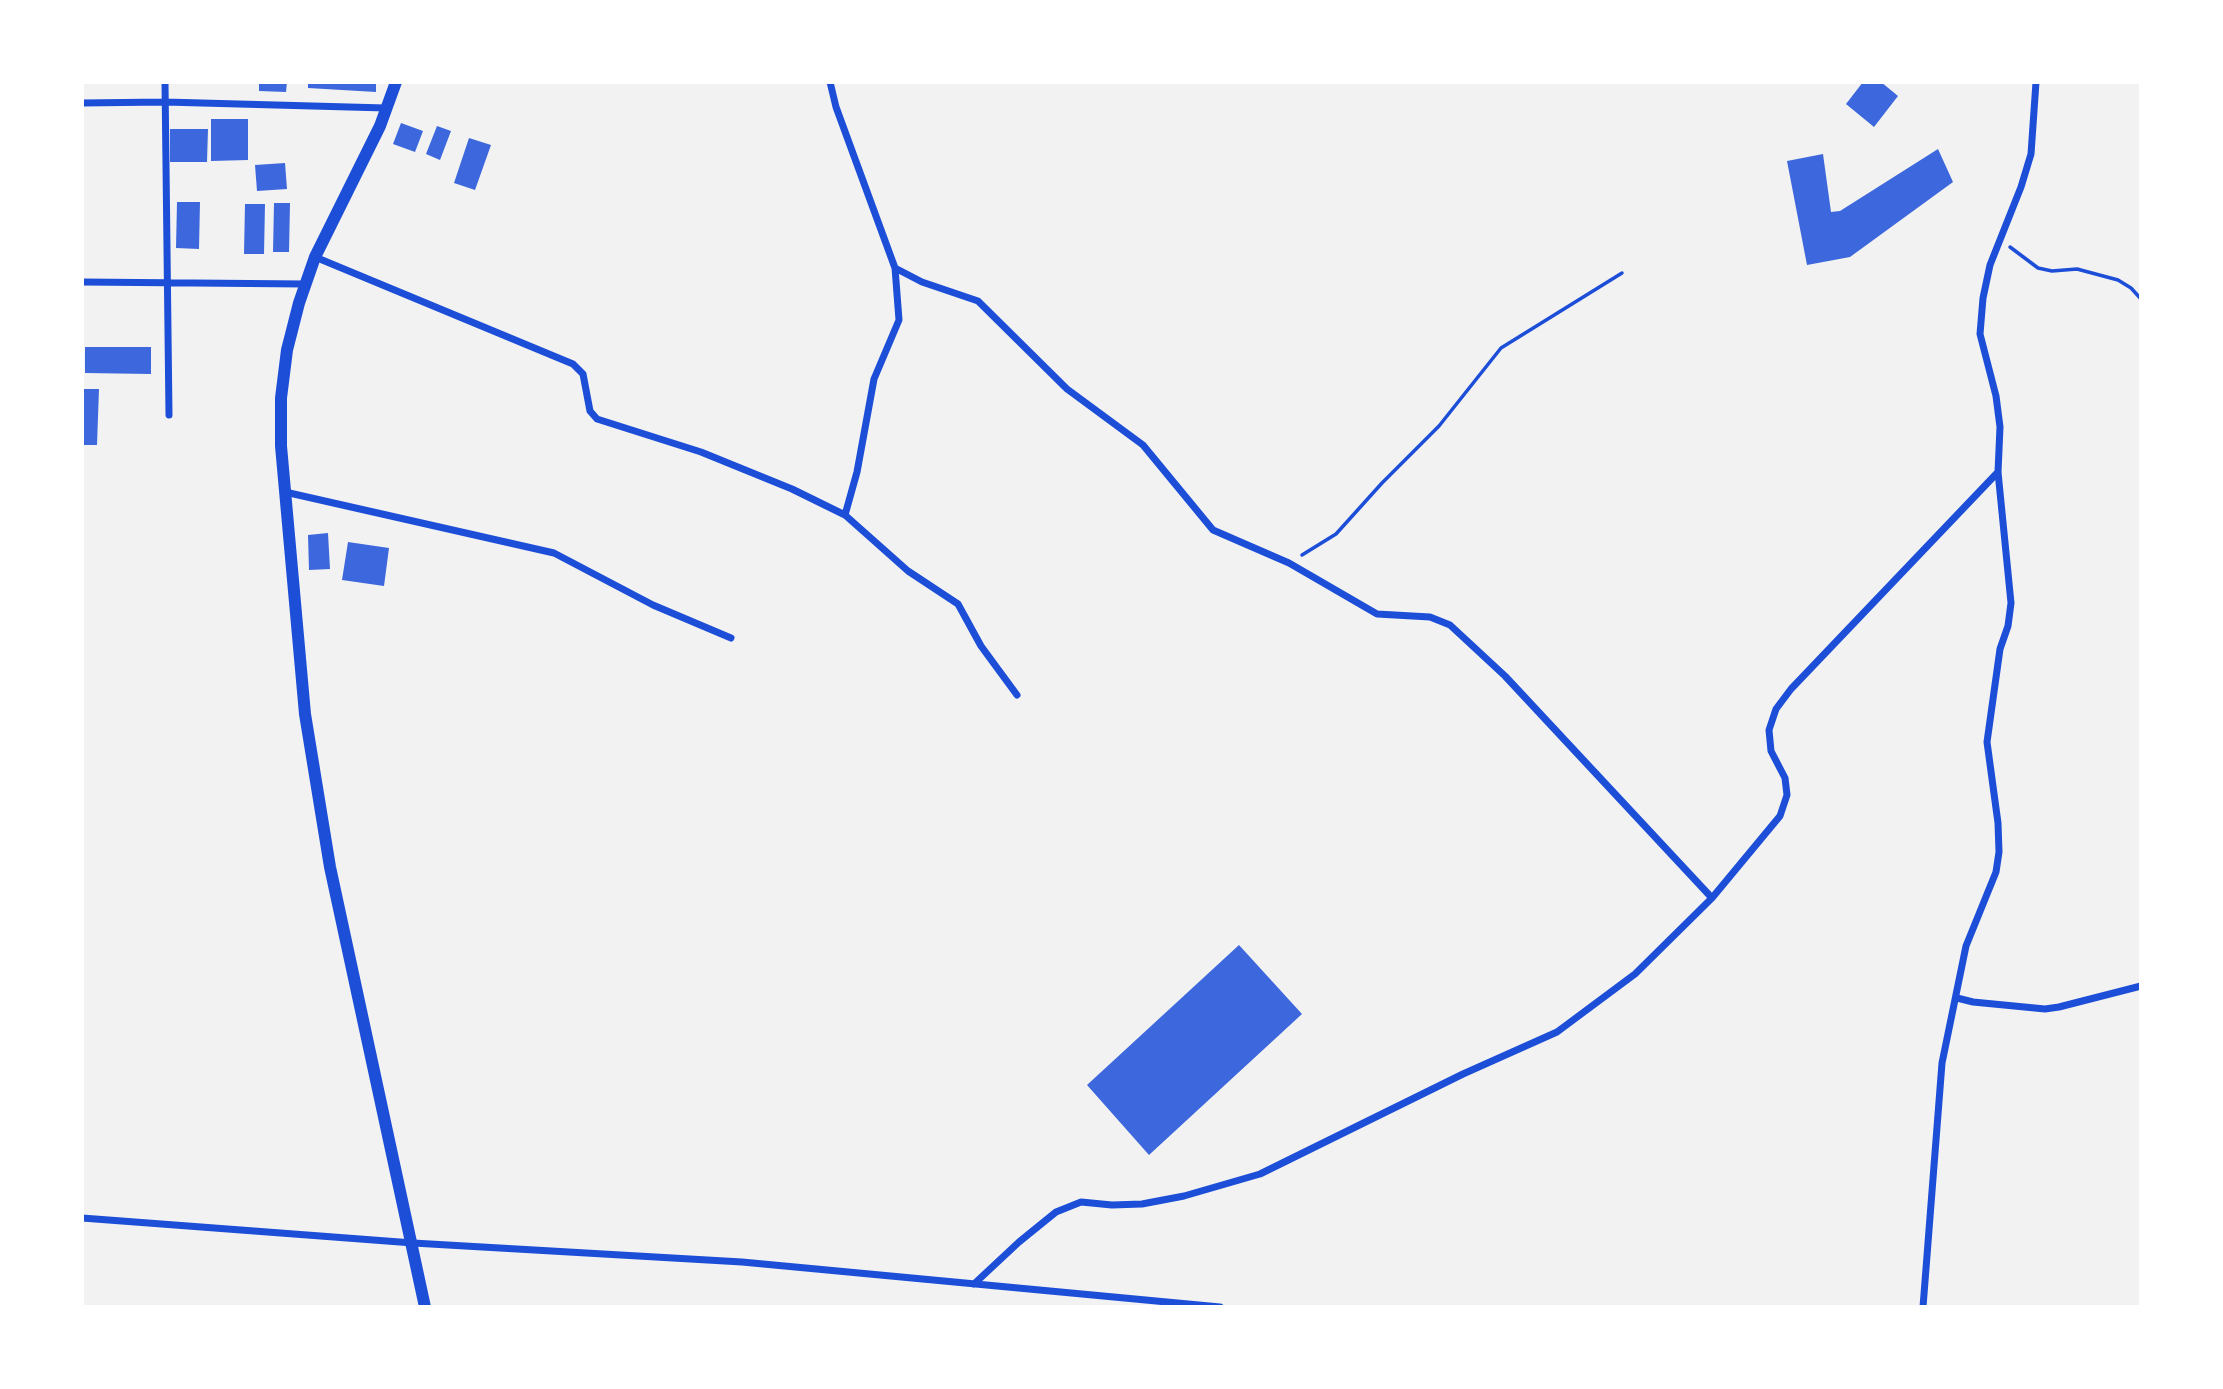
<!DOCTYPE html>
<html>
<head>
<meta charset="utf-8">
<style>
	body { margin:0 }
	#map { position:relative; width:2223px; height:1389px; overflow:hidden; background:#f2f2f2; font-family:"Exo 2",sans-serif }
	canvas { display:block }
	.frame { position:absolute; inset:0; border:84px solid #fff; pointer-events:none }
</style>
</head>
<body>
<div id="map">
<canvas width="2223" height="1389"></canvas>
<div class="frame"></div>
</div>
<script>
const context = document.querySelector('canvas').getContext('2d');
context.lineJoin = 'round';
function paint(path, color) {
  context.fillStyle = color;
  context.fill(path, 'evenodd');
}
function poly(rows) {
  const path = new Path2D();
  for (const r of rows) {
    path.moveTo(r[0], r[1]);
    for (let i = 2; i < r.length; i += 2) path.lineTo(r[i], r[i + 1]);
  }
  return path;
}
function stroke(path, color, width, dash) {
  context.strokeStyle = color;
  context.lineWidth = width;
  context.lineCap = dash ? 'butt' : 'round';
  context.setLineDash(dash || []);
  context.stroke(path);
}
paint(poly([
	[259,82,287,82,286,92,259,91],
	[308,82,376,82,376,92,308,88],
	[1863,82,1881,82,1898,96,1874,127,1846,104],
	[211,119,248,119,248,160,211,161],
	[401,123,423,131,415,152,393,144],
	[437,126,451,131,440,160,426,154],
	[170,129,208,129,207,162,170,162],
	[469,138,491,145,475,190,454,183],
	[1938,149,1953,182,1850,257,1807,265,1787,161,1823,154,1831,212,1840,211],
	[285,163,287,189,257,191,255,165],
	[177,202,200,202,199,249,176,248],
	[274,203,290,203,289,252,273,252],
	[245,204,265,204,264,254,244,254],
	[85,347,151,347,151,374,85,373],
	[82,389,99,389,97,445,82,445],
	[328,533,330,569,309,570,308,535],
	[348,542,389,548,384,586,342,580],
	[1239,945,1302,1014,1149,1155,1087,1085]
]), '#3d67dc');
stroke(poly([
	[2010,247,2038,268,2052,271,2077,269,2118,280,2131,288,2141,299],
	[1302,555,1336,534,1382,483,1439,426,1501,348,1622,273]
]), '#1d4ed8', 3.5);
stroke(poly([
	[165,82,169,415],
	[830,82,836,107,895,268,922,282,978,301,1067,389,1143,445,1213,530,1289,563,1377,614,1430,617,1450,625,1505,676,1712,898],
	[82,103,165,102,386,108],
	[315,257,573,364,583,374,590,411,597,419,701,452,792,489,845,515,908,571,958,604,981,646,1017,695],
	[82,282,305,284],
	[285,492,554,553,653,605,731,638],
	[845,515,857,472,874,379,899,320,895,268],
	[1957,998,1973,1002,2045,1009,2059,1007,2141,986],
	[82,1218,413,1243,742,1262,1220,1307],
	[974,1284,1019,1242,1056,1212,1081,1202,1112,1205,1142,1204,1184,1196,1260,1174,1463,1074,1557,1032,1635,974,1712,898,1780,816,1787,795,1785,778,1771,751,1769,730,1776,709,1791,689,1998,472],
	[1923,1307,1942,1063,1966,946,1996,872,1999,852,1998,823,1987,742,2000,649,2008,626,2011,603,1998,472,2000,427,1996,396,1980,334,1983,298,1990,265,2021,187,2031,154,2036,82]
]), '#1d4ed8', 7);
stroke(poly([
	[396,82,380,126,315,257,299,303,287,350,281,398,281,446,305,714,330,867,425,1307]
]), '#1d4ed8', 12);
</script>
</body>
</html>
